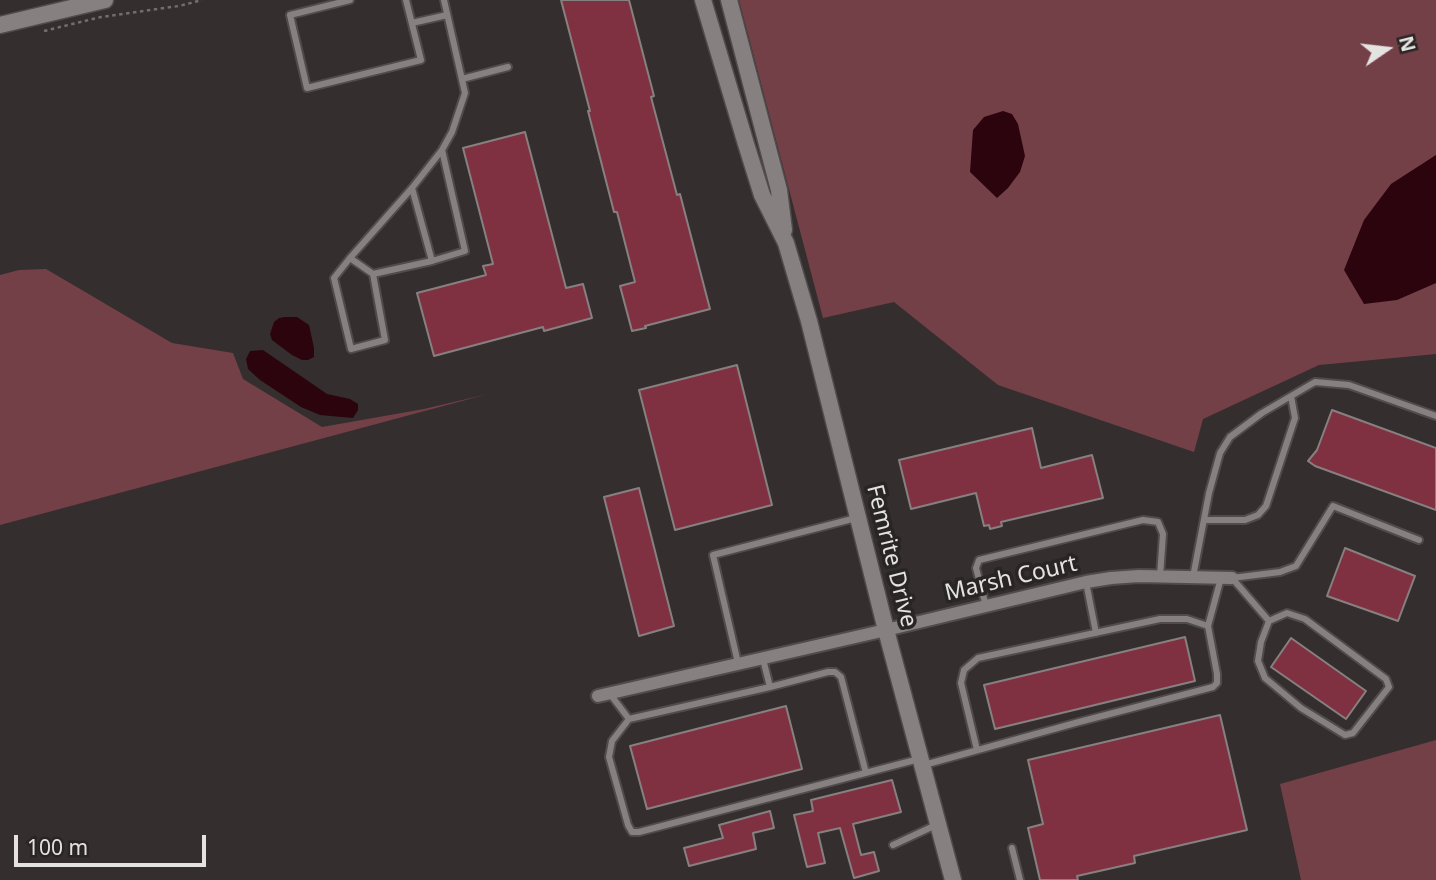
<!DOCTYPE html>
<html>
<head>
<meta charset="utf-8">
<style>
	body { margin:0 }
	#map { position:relative; width:1436px; height:880px; overflow:hidden; background:#342e2f; font-family:"Noto Sans",sans-serif }
	canvas { display:block }
	.north { position:absolute; left:1352px; top:14px; width:70px; height:70px; -webkit-text-stroke:5px #2a2525; paint-order:stroke; rotate:76deg; font-size:19px; font-weight:700; line-height:28px; text-align:center; color:#e5e2e2 }
	.north::after { content:''; display:block; margin:auto; width:24px; height:32px; background:#e5e2e2; clip-path:polygon(50% 0,100% 100%,50% 72%,0 100%) }
	.scale { position:absolute; left:14px; top:835px; width:192px; height:32px; box-sizing:border-box; border:4px solid #e5e2e2; border-top:0; padding-left:9px; font-size:21px; line-height:24px; white-space:nowrap; color:#e5e2e2; -webkit-text-stroke:5px #2a2525; paint-order:stroke }
</style>
</head>
<body>
<div id="map">
<canvas width="1436" height="880"></canvas>
<div class="north">N</div>
<div class="scale">100 m</div>
</div>
<script>
const context = document.querySelector('canvas').getContext('2d');
context.lineJoin = 'round';
function paint(path, color) {
  context.fillStyle = color;
  context.fill(path, 'evenodd');
}
function poly(rows) {
  const path = new Path2D();
  for (const r of rows) {
    path.moveTo(r[0], r[1]);
    for (let i = 2; i < r.length; i += 2) path.lineTo(r[i], r[i + 1]);
  }
  return path;
}
function stroke(path, color, width, dash) {
  context.strokeStyle = color;
  context.lineWidth = width;
  context.lineCap = dash ? 'butt' : 'round';
  context.setLineDash(dash || []);
  context.stroke(path);
}
function drawText(font, color, halo, rows, align = 'center') {
  context.font = font + ' "Noto Sans",sans-serif';
  context.lineWidth = 7;
  context.setLineDash([]);
  context.textBaseline = 'middle';
  context.strokeStyle = halo;
  context.fillStyle = color;
  for (const [text, x, y, turn = 0] of rows) {
    context.save();
    context.translate(x, y);
    context.rotate((+turn || 0) * Math.PI / 180);
    context.textAlign = isNaN(turn) ? turn : align;
    if (halo) context.strokeText(text, 0, 0);
    context.fillText(text, 0, 0);
    context.restore();
  }
}
paint(poly([
	[739,0,1436,0,1436,354,1319,365,1203,419,1194,452,998,385,894,302,823,318],
	[46,269,172,343,233,353,243,379,322,427,424,409,488,394,0,525,0,275,19,270],
	[1436,740,1436,880,1301,880,1280,784]
]), '#744048');
paint(poly([
	[1003,111,1012,114,1018,124,1025,156,1020,172,1008,188,997,198,970,172,973,130,984,117],
	[1436,155,1436,283,1397,300,1364,304,1344,270,1364,220,1391,184],
	[285,317,297,317,309,325,314,348,314,357,308,360,302,360,292,355,272,340,270,334,274,322,279,318],
	[263,350,327,394,350,399,358,404,358,410,353,418,320,415,301,407,260,380,248,369,246,359,250,351]
]), '#2b040d');
const building = poly([
	[561,0,629,0,654,96,651,97,677,195,680,194,710,309,645,326,646,328,632,331,620,286,635,282,617,212,614,212,588,111,590,111,561,0],
	[525,132,566,288,583,284,592,318,544,331,543,327,434,356,417,293,486,275,483,266,493,264,463,148,525,132],
	[737,365,772,505,675,530,639,390,737,365],
	[1332,410,1436,448,1436,510,1315,466,1308,461,1317,450,1332,410],
	[1032,428,1041,468,1092,455,1103,498,1001,522,1002,526,990,529,989,525,984,526,976,493,911,509,899,460,1032,428],
	[639,488,674,626,639,636,604,497,639,488],
	[1345,548,1415,576,1398,621,1327,596,1345,548],
	[1185,637,1195,681,995,729,984,685,1185,637],
	[1291,638,1366,691,1346,719,1271,667,1291,638],
	[786,706,802,769,647,809,630,746,786,706],
	[1220,715,1247,830,1134,856,1135,863,1077,876,1078,880,1040,880,1028,828,1043,824,1028,760,1220,715],
	[892,780,901,812,853,824,861,855,874,852,879,871,854,878,840,828,818,833,825,863,807,867,794,815,813,811,811,800,892,780],
	[770,811,774,828,753,833,756,849,689,866,684,848,723,838,719,825,770,811]
]);
paint(building, '#803141');
stroke(building, '#878081', 2);
const service = poly([
	[350,0,290,15,307,88,421,60,406,0],
	[412,23,447,15],
	[462,79,508,67],
	[412,188,432,261],
	[350,258,373,274,385,340,351,349,334,278,350,258,412,188,442,150,452,132,465,93,444,0],
	[373,274,432,261,465,251,442,150],
	[1204,520,1245,520,1258,515,1266,506,1295,418,1291,396],
	[1193,577,1209,493,1220,453,1230,437,1262,413,1315,382,1349,385,1436,416],
	[1232,578,1269,621,1261,642,1258,661,1265,678,1301,708,1345,735,1353,733,1389,687,1386,679,1305,619,1287,613,1269,621],
	[1232,578,1280,572,1296,566,1333,506,1419,540],
	[1086,582,1096,633],
	[986,606,976,568,979,560,1143,520,1158,522,1163,534,1160,576],
	[763,659,770,687],
	[738,663,713,555,856,518],
	[610,694,629,719,612,741,609,757,628,825,632,832,639,832,919,759],
	[629,719,770,687,828,672,835,672,841,677,866,773],
	[977,750,961,683,964,670,978,658,1160,619,1187,619,1208,626],
	[924,765,1079,722,1213,687,1217,683,1217,674,1208,626,1221,578],
	[893,845,936,825],
	[1012,848,1020,880]
]);
const minor = poly([
	[598,696,886,630,1086,582,1111,578,1139,576,1232,578]
]);
const tertiary = poly([
	[703,0,746,144,762,195,786,243,809,321,886,630,953,880],
	[729,0,779,190,784,230],
	[0,25,105,0]
]);
stroke(service, '#504c4c', 10);
stroke(minor, '#504c4c', 16);
stroke(tertiary, '#504c4c', 19);
stroke(poly([
	[44,31,101,17,179,6,202,0]
]), '#726d6e', 2.5, [3.5, 3.5]);
stroke(service, '#878081', 6);
stroke(minor, '#878081', 12);
stroke(tertiary, '#878081', 16);
drawText('23px', '#e5e2e2', '#2a2525', [
	["Femrite Drive",891,556,76],
	["Marsh Court",1011,579,-13]
]);
</script>
</body>
</html>
